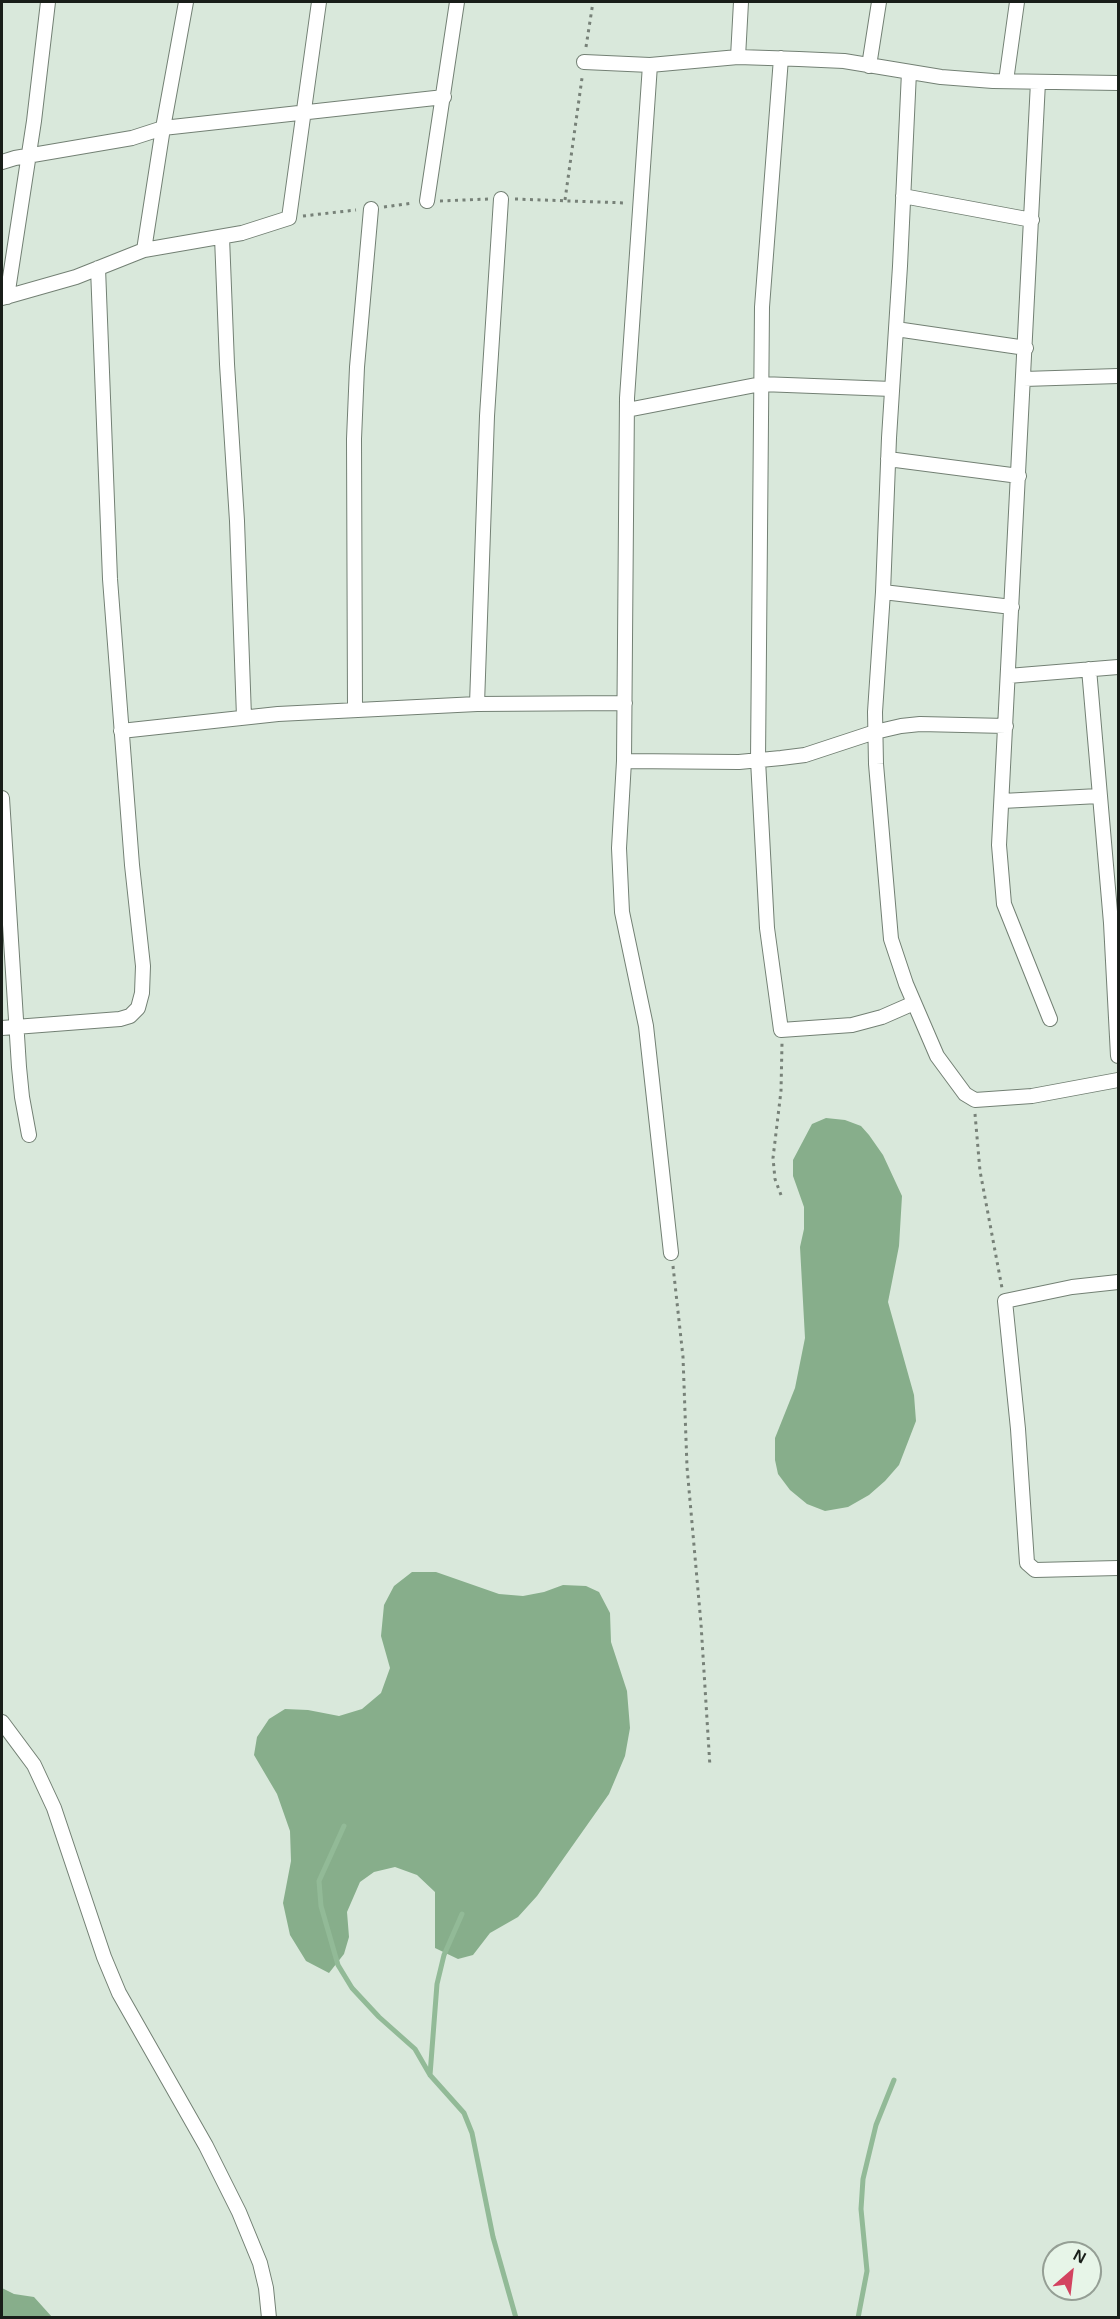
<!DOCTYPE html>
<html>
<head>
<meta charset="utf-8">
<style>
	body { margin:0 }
	#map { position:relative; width:1120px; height:2319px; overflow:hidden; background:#d9e8db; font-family:Arial,sans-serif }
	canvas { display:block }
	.frame { position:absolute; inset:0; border:3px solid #191e19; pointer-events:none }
	.north { position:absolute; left:1042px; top:2241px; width:60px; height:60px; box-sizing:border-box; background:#e7f5e8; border:2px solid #959f95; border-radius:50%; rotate:28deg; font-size:16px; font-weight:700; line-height:24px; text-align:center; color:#191e19 }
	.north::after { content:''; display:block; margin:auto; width:21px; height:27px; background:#d34360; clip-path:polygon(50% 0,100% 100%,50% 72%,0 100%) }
</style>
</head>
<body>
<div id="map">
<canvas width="1120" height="2319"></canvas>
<div class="frame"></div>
<div class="north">N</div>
</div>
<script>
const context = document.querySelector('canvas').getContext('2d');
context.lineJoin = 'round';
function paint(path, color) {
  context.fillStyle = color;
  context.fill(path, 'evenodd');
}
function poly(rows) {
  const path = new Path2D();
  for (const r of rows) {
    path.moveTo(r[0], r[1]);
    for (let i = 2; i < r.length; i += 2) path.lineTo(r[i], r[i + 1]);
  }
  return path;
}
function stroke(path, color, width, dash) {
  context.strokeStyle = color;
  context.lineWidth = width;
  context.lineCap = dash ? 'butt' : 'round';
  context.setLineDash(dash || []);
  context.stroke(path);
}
paint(poly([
	[826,1118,845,1120,861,1126,869,1135,883,1155,902,1196,899,1246,888,1302,914,1395,916,1421,899,1465,885,1481,869,1495,848,1507,825,1511,807,1504,790,1490,778,1474,775,1460,775,1438,795,1388,805,1338,800,1247,804,1229,804,1207,793,1176,793,1160,812,1124],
	[412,1572,436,1572,499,1594,523,1596,544,1592,563,1585,586,1586,599,1592,610,1613,611,1642,627,1691,630,1728,625,1756,609,1794,537,1896,518,1917,490,1933,473,1955,458,1959,435,1948,435,1892,417,1875,395,1867,374,1872,360,1882,347,1912,349,1937,344,1954,329,1973,306,1961,290,1935,283,1903,291,1861,290,1831,277,1794,254,1755,257,1737,269,1719,285,1709,308,1710,339,1716,362,1709,381,1693,390,1668,381,1636,384,1605,394,1586],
	[2,2288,14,2294,34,2297,52,2317,2,2317]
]), '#87ae8b');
stroke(poly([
	[344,1826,319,1881,321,1906,338,1965,352,1988,379,2017,415,2049,430,2075,464,2113,472,2133,493,2237,516,2318],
	[430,2075,437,1984,444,1955,462,1914],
	[858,2318,867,2271,861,2209,863,2179,876,2125,894,2080]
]), '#92ba97', 5);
const street = poly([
	[738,57,741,2],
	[781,58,762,307,758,760,767,928,781,1030,852,1025,882,1017,914,1003],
	[584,62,650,65,738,57,799,59,844,61,941,77,993,81,1118,83],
	[650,65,627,398,624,761,619,848,622,912,646,1026,671,1253],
	[869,66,879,2],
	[909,72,900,266,889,438,883,592,875,712,876,764,891,939,906,984,937,1056,965,1094,975,1100,1032,1096,1118,1080],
	[1006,81,1017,2],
	[1038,82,999,845,1004,904,1050,1019],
	[2,162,15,158,132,138,163,128,444,97],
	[903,196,1032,220],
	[427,201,457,2],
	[222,237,227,364,237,521,244,717],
	[144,250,163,128,186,2],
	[7,297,34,121,48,2],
	[2,298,76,277,144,250,242,233,289,218,319,2],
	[896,329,1026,348],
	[1024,379,1118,376],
	[627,410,761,384,892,389],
	[888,459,1019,476],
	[883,592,1012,607],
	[1089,669,1111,923,1118,1056],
	[1008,676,1118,667],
	[477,704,487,416,501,199],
	[355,709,354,439,357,367,371,209],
	[121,731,278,714,477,704,625,703],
	[624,761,739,762,781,758,805,755,875,732,901,726,920,724,1006,726],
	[2,798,19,1067,22,1097,29,1135],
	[1002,801,1099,796],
	[2,1028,120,1019,130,1016,138,1008,142,993,143,966,132,865,110,579,98,268],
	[1118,1282,1072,1287,1005,1301,1018,1429,1027,1563,1035,1570,1118,1568],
	[2,1722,34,1765,54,1808,104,1957,119,1993,206,2146,239,2212,260,2263,266,2288,269,2318]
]);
stroke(street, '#738074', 16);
stroke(poly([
	[586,47,593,2],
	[515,199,626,203],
	[565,200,582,78],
	[440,201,488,199],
	[384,207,413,203],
	[303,216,356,210],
	[975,1114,980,1171,1002,1288],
	[781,1195,775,1179,773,1158,781,1091,782,1043],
	[673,1266,683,1357,687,1467,701,1624,710,1767]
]), '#778178', 3, [3, 4.5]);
stroke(street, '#fff', 14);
</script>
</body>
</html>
